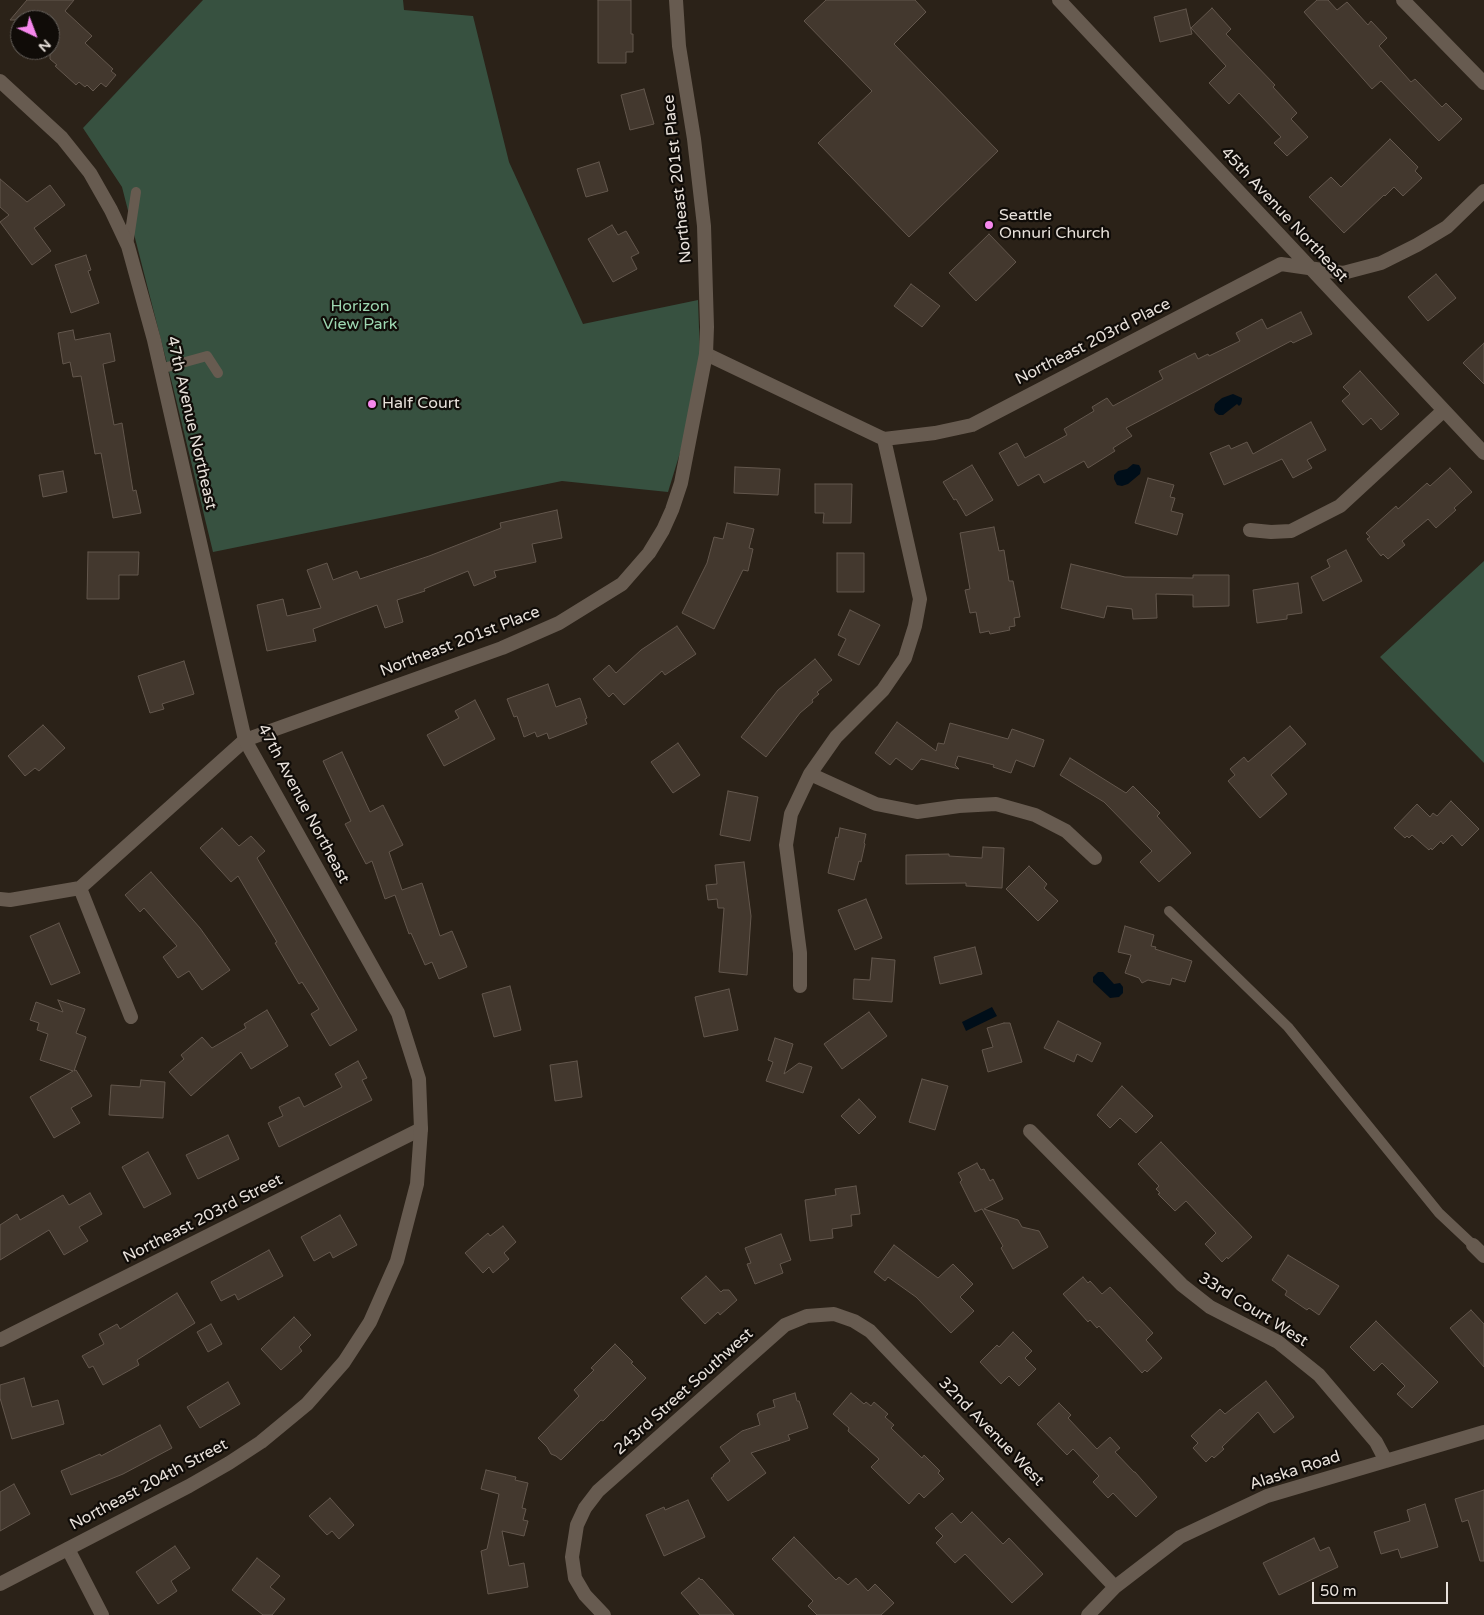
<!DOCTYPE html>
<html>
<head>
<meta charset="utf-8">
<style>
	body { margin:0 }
	#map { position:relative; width:1484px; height:1615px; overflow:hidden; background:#2b2218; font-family:"Varela Round",sans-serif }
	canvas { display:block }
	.north { position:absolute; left:10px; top:10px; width:50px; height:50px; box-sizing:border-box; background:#100c08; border:1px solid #66615c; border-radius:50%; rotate:137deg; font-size:14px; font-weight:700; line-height:20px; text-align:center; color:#e8e1db }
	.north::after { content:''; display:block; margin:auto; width:18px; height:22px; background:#f688ed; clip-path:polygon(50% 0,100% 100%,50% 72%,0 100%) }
	.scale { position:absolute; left:1312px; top:1582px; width:136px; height:22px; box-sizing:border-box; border:2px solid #e8e1db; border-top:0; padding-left:6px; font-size:15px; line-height:18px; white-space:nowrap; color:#e8e1db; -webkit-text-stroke:4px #100c08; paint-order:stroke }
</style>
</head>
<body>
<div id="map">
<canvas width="1484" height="1615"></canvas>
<div class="north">N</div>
<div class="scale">50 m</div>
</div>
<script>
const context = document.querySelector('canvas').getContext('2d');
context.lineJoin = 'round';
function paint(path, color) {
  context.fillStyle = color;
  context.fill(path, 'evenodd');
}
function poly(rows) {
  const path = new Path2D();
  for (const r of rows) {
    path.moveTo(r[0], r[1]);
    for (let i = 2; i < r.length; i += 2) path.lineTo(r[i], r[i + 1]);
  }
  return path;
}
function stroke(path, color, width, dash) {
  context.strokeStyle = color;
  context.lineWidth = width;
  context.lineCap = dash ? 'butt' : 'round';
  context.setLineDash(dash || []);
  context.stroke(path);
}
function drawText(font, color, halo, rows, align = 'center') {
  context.font = font + ' "Varela Round",sans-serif';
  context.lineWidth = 4.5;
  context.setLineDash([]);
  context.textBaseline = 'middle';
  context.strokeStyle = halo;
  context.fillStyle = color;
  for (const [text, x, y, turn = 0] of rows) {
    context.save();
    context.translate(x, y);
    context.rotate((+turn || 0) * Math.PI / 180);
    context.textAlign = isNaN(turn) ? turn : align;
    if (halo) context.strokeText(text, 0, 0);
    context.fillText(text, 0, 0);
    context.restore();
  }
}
paint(poly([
	[203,0,403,0,404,10,473,16,509,162,583,324,698,300,701,384,668,492,562,481,213,552,173,387,122,187,83,128],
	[1484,561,1484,763,1380,657]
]), '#375140');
paint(poly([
	[1233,394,1242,398,1242,400,1241,404,1239,406,1237,404,1223,415,1219,415,1216,413,1214,410,1215,404,1222,398],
	[1133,464,1139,465,1141,469,1140,474,1128,484,1122,486,1117,485,1114,479,1114,475,1118,471,1127,469],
	[1098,972,1103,972,1114,984,1120,983,1123,987,1123,993,1119,997,1110,998,1093,982,1093,977],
	[992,1007,997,1016,966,1031,962,1022]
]), '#000e19');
const building = poly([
	[27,0,74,0,65,11,92,36,85,43,113,69,111,71,116,75,106,87,101,83,93,91,87,85,85,87,79,82,76,85,55,66,57,65,50,59,50,20,10,20,27,0],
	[598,0,631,0,631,34,633,34,633,52,626,52,626,63,598,63,598,0],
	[826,0,915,0,926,12,894,44,998,151,909,237,818,143,872,91,804,21,826,0],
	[1317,0,1328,0,1337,10,1347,2,1368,25,1371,21,1387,38,1379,46,1411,82,1415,79,1442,107,1446,103,1462,119,1439,141,1381,81,1372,89,1304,12,1317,0],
	[1212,8,1231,29,1226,34,1275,85,1273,87,1297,113,1291,119,1308,137,1287,156,1274,143,1281,137,1239,93,1229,104,1209,83,1226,66,1191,28,1212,8],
	[1186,9,1192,34,1160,42,1154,17,1186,9],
	[644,89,654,124,630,130,621,95,644,89],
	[1390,139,1418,167,1415,171,1422,178,1403,196,1394,187,1385,196,1384,195,1344,233,1309,197,1331,177,1341,187,1390,139],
	[599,162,608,191,586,197,577,169,599,162],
	[0,179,27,202,50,185,65,205,34,228,51,251,32,265,0,222,9,215,0,207,0,179],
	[612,225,618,235,626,231,639,253,631,257,637,269,613,282,588,239,612,225],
	[989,234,1016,262,976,301,949,273,989,234],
	[86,255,91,270,88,271,99,303,71,313,55,265,86,255],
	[1436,274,1456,298,1428,321,1408,297,1436,274],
	[911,284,940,306,922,327,894,306,911,284],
	[1301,312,1312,334,1293,343,1291,341,1126,428,1132,436,1113,448,1115,451,1088,468,1084,461,1044,483,1039,474,1018,486,999,453,1017,443,1025,458,1067,435,1064,429,1094,411,1092,407,1107,398,1113,406,1163,379,1159,371,1195,353,1198,359,1208,354,1209,356,1240,341,1236,333,1262,319,1267,329,1301,312],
	[73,330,75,340,110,333,115,361,103,364,114,425,122,423,133,491,136,490,141,513,113,518,101,453,95,454,81,376,73,377,70,362,63,364,58,333,73,330],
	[1484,343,1484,384,1463,363,1484,343],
	[1360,371,1399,414,1381,430,1371,418,1363,425,1342,401,1350,394,1343,387,1360,371],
	[1311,422,1326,450,1307,460,1312,468,1293,478,1282,459,1224,485,1210,453,1229,445,1231,449,1247,442,1253,454,1311,422],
	[972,465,993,500,966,516,956,499,954,500,943,482,972,465],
	[735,467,780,469,778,495,734,493,735,467],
	[1450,468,1472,492,1454,508,1456,510,1436,528,1428,519,1402,541,1405,545,1388,559,1383,554,1381,556,1367,539,1370,537,1366,533,1396,506,1398,509,1427,483,1430,486,1450,468],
	[63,471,67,492,43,497,39,475,63,471],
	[1148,478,1174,485,1170,497,1175,498,1171,511,1183,514,1177,535,1135,523,1148,478],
	[815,484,852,484,851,523,823,523,824,513,815,513,815,484],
	[557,510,562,538,532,544,536,562,494,571,496,577,474,586,468,571,424,589,425,591,397,600,403,622,385,628,377,605,313,629,316,641,267,651,257,605,283,599,287,616,321,608,307,570,327,563,333,580,357,571,360,579,429,556,501,528,500,523,557,510],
	[727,523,754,529,749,548,753,549,748,571,743,570,714,629,682,613,707,563,714,537,723,539,727,523],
	[994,527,999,551,1004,550,1009,581,1013,581,1020,617,1014,618,1015,626,1009,627,1010,630,990,634,989,631,980,633,976,612,970,613,965,590,970,589,960,533,994,527],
	[1346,550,1362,581,1323,601,1311,577,1330,567,1327,560,1346,550],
	[88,552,139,552,138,575,119,575,119,599,87,599,88,552],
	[837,553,864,553,864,592,837,592,837,553],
	[1071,564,1125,577,1193,578,1193,575,1229,575,1229,606,1193,607,1193,595,1156,594,1157,618,1133,619,1132,609,1107,606,1104,618,1061,608,1071,564],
	[1298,583,1302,613,1287,615,1287,619,1257,623,1253,590,1298,583],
	[850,610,880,625,859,665,838,655,846,639,838,635,850,610],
	[677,626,696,654,665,675,662,671,624,705,613,693,609,697,593,679,609,665,616,673,641,650,677,626],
	[815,659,832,680,817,692,819,694,812,700,813,702,800,713,766,757,741,737,778,690,815,659],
	[184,661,194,694,162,704,164,709,150,713,138,676,184,661],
	[548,684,556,707,580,698,587,718,585,719,587,724,549,739,547,733,537,737,535,732,524,737,517,716,514,717,507,699,548,684],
	[475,700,495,739,444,766,427,735,459,718,455,711,475,700],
	[897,722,936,751,938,743,944,744,950,723,1008,739,1012,729,1044,740,1034,767,1016,760,1011,773,993,767,994,765,958,756,955,765,959,769,921,759,912,770,896,758,890,765,875,753,897,722],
	[43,725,65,748,39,771,35,768,25,776,8,756,43,725],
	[1290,726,1306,744,1271,775,1287,794,1260,818,1228,781,1235,775,1230,769,1244,757,1248,762,1290,726],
	[678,743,700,775,673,793,651,762,678,743],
	[342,752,370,812,383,805,403,845,389,852,402,890,422,883,440,936,452,931,467,967,439,979,432,962,425,965,411,933,409,934,395,895,385,899,372,861,366,864,345,824,351,821,323,761,342,752],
	[1070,758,1126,793,1133,786,1160,813,1157,816,1191,853,1159,882,1140,862,1152,851,1104,802,1060,775,1070,758],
	[728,791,758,797,750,841,720,835,728,791],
	[1451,801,1479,829,1462,846,1452,835,1443,844,1441,841,1432,850,1431,848,1429,850,1412,835,1409,838,1407,836,1405,838,1394,828,1417,804,1430,817,1433,813,1437,816,1451,801],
	[222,828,239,846,251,836,265,851,257,858,357,1030,330,1046,311,1014,319,1009,302,982,299,984,275,943,277,942,238,876,231,882,200,848,222,828],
	[840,828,866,834,864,843,865,844,861,862,859,861,854,880,828,873,836,837,838,838,840,828],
	[983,847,1004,848,1002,888,966,886,966,883,906,884,906,855,949,854,949,856,982,858,983,847],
	[744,862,751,916,747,975,719,972,724,908,718,908,717,899,708,900,706,885,717,884,715,865,744,862],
	[1029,866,1047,884,1044,888,1058,901,1038,921,1006,889,1029,866],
	[151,872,200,928,230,970,202,990,189,971,178,978,163,957,177,946,144,908,140,912,125,895,151,872],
	[866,899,882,938,855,950,838,910,866,899],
	[59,923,80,973,51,985,30,936,59,923],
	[1125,926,1154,935,1151,946,1156,947,1155,949,1192,961,1185,982,1172,978,1170,985,1148,980,1142,983,1139,978,1125,973,1131,955,1118,952,1125,926],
	[975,947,982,974,940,984,934,957,975,947],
	[872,958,895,960,892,1002,853,999,854,979,870,980,872,958],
	[510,986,521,1030,494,1037,482,994,510,986],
	[729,989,738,1030,704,1037,695,997,729,989],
	[58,1000,85,1009,76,1033,86,1037,74,1071,76,1070,92,1096,71,1108,80,1123,54,1138,30,1097,73,1071,40,1060,48,1034,37,1030,39,1023,30,1020,36,1002,63,1012,58,1000],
	[267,1010,288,1046,251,1069,241,1052,191,1096,169,1072,184,1059,181,1055,202,1037,212,1048,246,1028,244,1024,267,1010],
	[869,1012,887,1036,842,1069,824,1044,869,1012],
	[1058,1021,1101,1043,1092,1062,1077,1054,1074,1062,1044,1048,1058,1021],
	[1004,1023,1010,1023,1022,1062,988,1072,982,1050,993,1047,987,1028,1004,1023],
	[775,1038,793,1044,784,1074,799,1063,812,1067,803,1093,766,1081,773,1062,768,1060,775,1038],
	[358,1061,367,1078,362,1080,372,1100,279,1147,268,1123,283,1116,279,1107,299,1097,304,1107,342,1087,335,1074,358,1061],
	[577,1061,582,1097,555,1101,550,1065,577,1061],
	[922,1079,948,1086,935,1130,909,1122,922,1079],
	[141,1080,165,1082,163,1118,109,1115,111,1085,140,1087,141,1080],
	[1122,1086,1153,1116,1136,1133,1120,1118,1110,1128,1097,1115,1122,1086],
	[859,1099,876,1117,859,1134,841,1116,859,1099],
	[228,1135,239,1159,198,1179,186,1155,228,1135],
	[1161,1142,1252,1237,1228,1259,1227,1257,1222,1262,1205,1244,1216,1233,1186,1201,1175,1211,1158,1194,1160,1193,1156,1189,1159,1186,1138,1164,1161,1142],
	[148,1152,171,1194,144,1208,122,1167,148,1152],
	[977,1163,981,1170,984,1169,990,1181,993,1179,1003,1199,984,1209,1018,1220,1022,1227,1039,1231,1048,1247,1013,1269,1001,1248,1003,1246,982,1209,975,1212,960,1182,962,1180,958,1173,977,1163],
	[856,1186,860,1214,851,1215,852,1226,832,1229,833,1238,810,1241,805,1200,836,1195,835,1189,856,1186],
	[90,1193,102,1214,79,1227,88,1241,64,1255,49,1230,0,1260,0,1225,17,1214,20,1220,63,1195,69,1205,90,1193],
	[340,1215,357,1245,333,1258,330,1252,314,1261,301,1237,340,1215],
	[503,1226,516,1242,504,1253,509,1259,493,1273,489,1267,483,1273,465,1253,488,1233,490,1236,503,1226],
	[781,1234,791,1260,780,1264,783,1273,755,1284,747,1264,751,1263,745,1248,781,1234],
	[894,1245,938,1278,953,1264,973,1284,960,1297,974,1311,951,1333,916,1297,888,1277,885,1281,874,1272,894,1245],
	[269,1250,283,1276,238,1300,235,1294,221,1301,211,1282,269,1250],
	[1288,1255,1339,1286,1319,1315,1309,1308,1307,1310,1285,1295,1287,1291,1272,1280,1288,1255],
	[706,1276,721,1292,723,1290,729,1290,737,1300,720,1315,718,1312,705,1324,681,1298,706,1276],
	[1083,1277,1088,1283,1090,1281,1102,1294,1110,1287,1153,1333,1146,1340,1162,1358,1147,1372,1145,1370,1142,1373,1099,1326,1097,1328,1090,1320,1088,1322,1063,1294,1083,1277],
	[177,1293,195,1323,137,1360,139,1365,103,1385,93,1366,89,1368,82,1356,104,1344,99,1334,117,1324,120,1329,177,1293],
	[1471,1310,1484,1324,1484,1367,1450,1328,1471,1310],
	[294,1317,311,1335,299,1347,302,1351,281,1370,261,1349,294,1317],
	[1376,1321,1438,1382,1412,1408,1397,1394,1405,1386,1382,1363,1374,1371,1350,1347,1376,1321],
	[211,1324,222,1344,208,1352,197,1332,211,1324],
	[1013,1332,1032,1351,1025,1358,1036,1369,1019,1386,1009,1376,1001,1384,980,1362,997,1345,999,1347,1013,1332],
	[615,1344,633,1362,631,1363,646,1378,603,1421,601,1420,561,1460,556,1456,551,1454,547,1447,538,1438,579,1396,574,1390,594,1370,591,1368,615,1344],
	[24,1378,32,1407,58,1400,64,1424,12,1439,0,1398,0,1385,24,1378],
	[1266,1381,1294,1417,1274,1433,1258,1412,1222,1447,1224,1449,1214,1458,1212,1456,1206,1462,1193,1448,1198,1443,1191,1436,1220,1409,1225,1414,1266,1381],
	[228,1382,240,1404,200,1428,187,1407,228,1382],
	[795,1393,797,1401,799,1401,808,1428,788,1435,790,1440,751,1453,766,1473,728,1501,711,1478,714,1476,713,1475,730,1461,720,1447,742,1431,760,1425,757,1414,759,1413,759,1412,775,1407,773,1400,795,1393],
	[851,1393,864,1404,866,1402,871,1406,874,1402,888,1414,885,1417,894,1425,891,1428,922,1458,924,1455,940,1471,938,1473,944,1479,924,1498,919,1493,909,1504,871,1467,879,1459,848,1431,849,1428,833,1414,851,1393],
	[1059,1403,1071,1415,1068,1418,1097,1449,1110,1437,1120,1448,1115,1452,1134,1472,1135,1472,1157,1497,1136,1517,1113,1493,1108,1498,1093,1482,1099,1476,1073,1449,1067,1455,1037,1424,1059,1403],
	[160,1425,172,1448,123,1474,71,1495,61,1471,100,1454,101,1456,160,1425],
	[486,1470,516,1477,515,1480,528,1483,522,1508,526,1509,523,1520,528,1521,524,1536,502,1531,509,1566,524,1563,528,1587,488,1594,481,1551,487,1549,499,1494,481,1489,486,1470],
	[14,1484,30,1514,0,1531,0,1492,14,1484],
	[1484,1490,1484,1561,1480,1561,1468,1520,1462,1522,1455,1499,1484,1490],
	[330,1498,354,1525,339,1539,332,1531,327,1535,309,1516,330,1498],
	[688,1500,705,1537,664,1556,646,1515,664,1507,665,1510,688,1500],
	[1425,1504,1438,1547,1401,1558,1398,1549,1381,1554,1374,1532,1410,1521,1407,1510,1425,1504],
	[972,1512,1003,1544,1009,1538,1043,1574,1012,1603,965,1554,955,1563,936,1543,943,1536,935,1528,952,1513,961,1523,972,1512],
	[794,1537,836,1580,839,1577,848,1585,856,1578,868,1591,875,1584,894,1603,881,1615,817,1615,808,1606,813,1601,772,1559,794,1537],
	[1314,1538,1320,1551,1329,1547,1338,1567,1279,1595,1263,1563,1314,1538],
	[175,1546,190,1568,171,1581,177,1591,158,1604,136,1572,175,1546],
	[257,1558,280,1576,270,1587,285,1599,272,1615,263,1615,232,1590,257,1558],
	[699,1578,701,1580,702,1579,734,1615,700,1615,681,1593,699,1578]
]);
paint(building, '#43382e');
stroke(building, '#63574d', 1);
stroke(poly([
	[128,245,136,192],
	[160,369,207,356,218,373],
	[1169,911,1288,1027,1439,1213,1473,1245]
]), '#675b50', 10);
stroke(poly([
	[1059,0,1484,453],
	[1403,0,1484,83],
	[706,354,884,439,935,433,972,425,1281,264,1343,273,1381,263,1417,245,1447,227,1484,191],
	[1250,530,1271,532,1291,531,1340,506,1443,411],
	[810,774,876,804,917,812,959,806,996,804,1035,815,1066,831,1095,858],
	[80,888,131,1017],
	[0,899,10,900,80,888,245,740],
	[800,986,800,953,786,845,791,814,810,774,836,737,883,690,905,658,915,626,920,599,884,439],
	[1030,1131,1182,1285,1210,1307,1278,1342,1319,1375,1376,1442,1386,1461],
	[1473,1245,1484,1256],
	[0,1340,421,1129],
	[68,1549,102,1615],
	[604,1615,585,1595,575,1578,572,1557,577,1525,585,1508,598,1491,785,1325,807,1316,834,1314,854,1321,870,1331,1115,1587],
	[1088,1615,1115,1587,1180,1537,1267,1496,1484,1432]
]), '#675b50', 14);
stroke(poly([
	[0,81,62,138,90,173,111,210,128,246,154,340,245,740,398,1013,419,1079,421,1129,417,1184,397,1261,370,1322,344,1362,307,1404,261,1442,229,1463,189,1486,0,1584],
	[245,740,502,648,559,623,622,584,649,553,663,530,672,510,681,483,706,354,707,327,704,226,694,139,679,46,676,0]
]), '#675b50', 14);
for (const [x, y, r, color] of [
	[989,225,5,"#f688ed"],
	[372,404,5,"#f688ed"]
]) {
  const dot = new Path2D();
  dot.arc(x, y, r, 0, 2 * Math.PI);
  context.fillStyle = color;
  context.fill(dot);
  stroke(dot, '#100c08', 2);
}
drawText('16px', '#e8e1db', '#100c08', [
	["Northeast 201st Place",678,179,-96],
	["45th Avenue Northeast",1284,215,47],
	["Northeast 203rd Place",1093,342,-27],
	["47th Avenue Northeast",191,423,77],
	["Northeast 201st Place",460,642,-21],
	["47th Avenue Northeast",303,804,62],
	["Northeast 203rd Street",203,1219,-27],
	["33rd Court West",1253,1310,32],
	["243rd Street Southwest",684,1392,-42],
	["32nd Avenue West",991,1432,46],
	["Alaska Road",1295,1471,-18],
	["Northeast 204th Street",149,1485,-28]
]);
drawText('16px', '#e8e1db', '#100c08', [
	["Seattle",999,216],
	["Onnuri Church",999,234],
	["Half Court",382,404]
], 'left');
drawText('16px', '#9dd7b1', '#100c08', [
	["Horizon",360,307],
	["View Park",360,325]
]);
</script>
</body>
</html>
